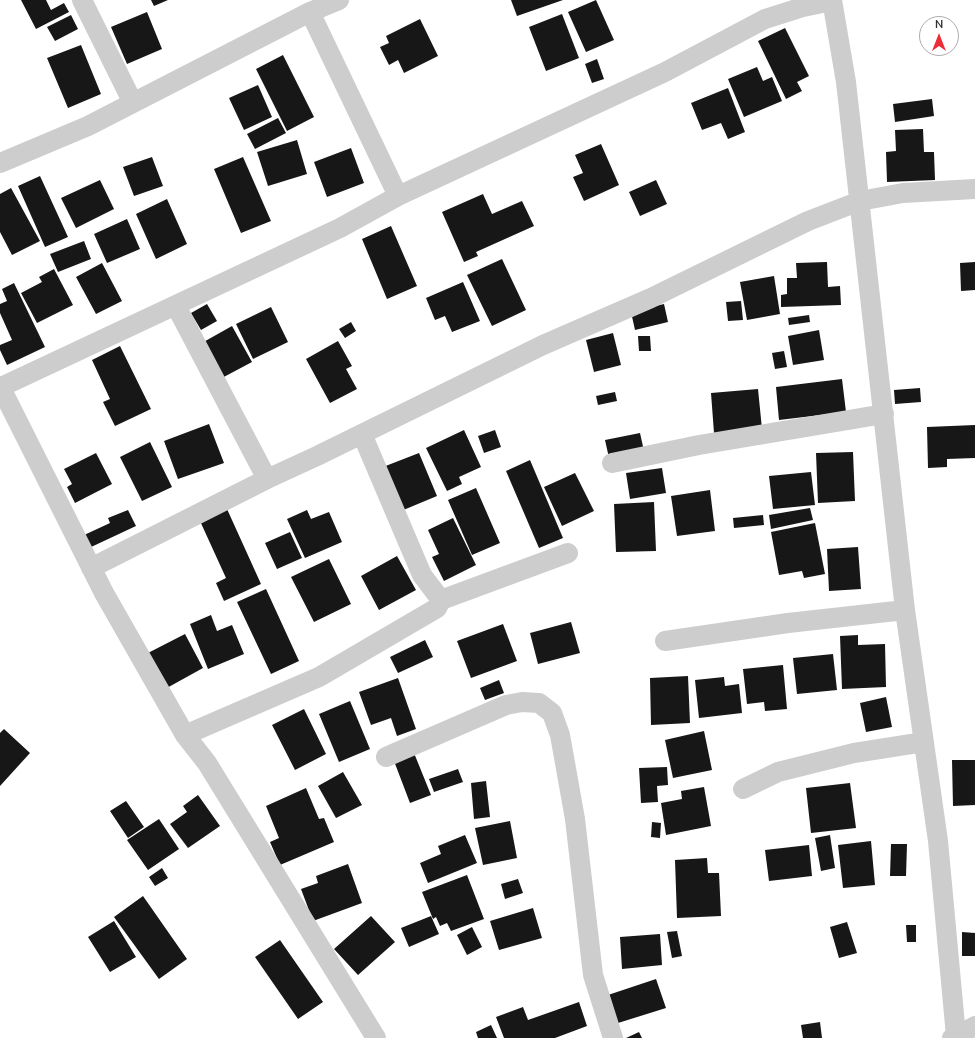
<!DOCTYPE html>
<html>
<head>
<meta charset="utf-8">
<style>
	body { margin:0 }
	#map { position:relative; width:975px; height:1038px; overflow:hidden; background:#fff; font-family:"Nunito Sans",sans-serif }
	canvas { display:block }
	.north { position:absolute; left:919px; top:16px; width:40px; height:40px; box-sizing:border-box; background:#fff; border:1px solid #acacac; border-radius:50%; rotate:0deg; font-size:11px; font-weight:700; line-height:16px; text-align:center; color:#303030 }
	.north::after { content:''; display:block; margin:auto; width:14px; height:18px; background:#ed2c38; clip-path:polygon(50% 0,100% 100%,50% 72%,0 100%) }
</style>
</head>
<body>
<div id="map">
<canvas width="975" height="1038"></canvas>
<div class="north">N</div>
</div>
<script>
const context = document.querySelector('canvas').getContext('2d');
context.lineJoin = 'round';
function paint(path, color) {
  context.fillStyle = color;
  context.fill(path, 'evenodd');
}
function poly(rows) {
  const path = new Path2D();
  for (const r of rows) {
    path.moveTo(r[0], r[1]);
    for (let i = 2; i < r.length; i += 2) path.lineTo(r[i], r[i + 1]);
  }
  return path;
}
function stroke(path, color, width, dash) {
  context.strokeStyle = color;
  context.lineWidth = width;
  context.lineCap = dash ? 'butt' : 'round';
  context.setLineDash(dash || []);
  context.stroke(path);
}
paint(poly([
	[21,0,46,0,51,10,64,3,69,12,36,29],
	[151,0,168,0,154,6],
	[511,0,563,0,517,16],
	[596,0,614,40,586,52,568,12],
	[147,12,162,49,127,64,111,27],
	[562,14,579,58,546,71,529,27],
	[71,15,78,29,55,41,47,27],
	[420,19,438,56,404,73,398,60,389,65,380,47,389,43,386,36],
	[785,28,809,76,797,82,802,91,786,99,758,41],
	[81,45,101,94,68,108,47,58],
	[283,55,314,117,287,131,256,69],
	[597,59,604,79,592,83,585,64],
	[757,67,763,81,772,77,782,101,744,117,728,79],
	[258,85,272,117,244,130,229,98],
	[728,88,745,132,728,139,721,123,702,130,691,103],
	[932,99,934,116,895,122,893,104],
	[278,118,286,133,255,149,247,134],
	[923,129,924,152,934,152,935,180,887,182,886,152,896,151,895,130],
	[297,140,307,174,268,186,257,152],
	[601,144,619,185,584,201,573,177,583,173,575,155],
	[351,148,364,183,327,197,314,162],
	[152,157,163,186,134,196,123,167],
	[243,157,271,221,241,233,214,169],
	[40,176,68,237,45,247,18,186],
	[100,180,114,209,76,228,61,198],
	[656,180,667,204,640,216,629,192],
	[11,188,40,241,12,255,0,232,0,194],
	[483,194,492,214,522,201,534,226,476,252,478,256,464,262,442,212],
	[167,199,187,244,156,259,136,214],
	[127,219,140,249,107,263,94,234],
	[391,226,417,286,387,299,362,239],
	[84,241,91,259,58,272,50,254],
	[502,259,526,310,492,326,467,275],
	[827,262,828,287,840,286,841,305,781,307,781,295,787,294,787,278,797,278,796,263],
	[975,262,975,290,961,291,960,263],
	[102,263,122,301,96,314,76,277],
	[54,269,73,305,37,323,21,293,42,282,39,277],
	[774,276,780,314,747,320,740,282],
	[463,282,480,321,452,332,445,316,435,320,426,298],
	[14,283,45,347,7,365,0,350,0,345,12,340,0,313,0,304,7,301,2,289],
	[741,301,743,320,728,321,726,302],
	[207,304,217,321,201,330,191,313],
	[664,304,668,322,635,330,631,312],
	[271,307,288,342,253,359,236,324],
	[809,315,810,322,789,325,788,318],
	[351,322,356,331,345,338,339,329],
	[232,326,252,362,220,379,200,344],
	[819,330,824,360,793,365,788,336],
	[613,333,621,365,594,372,586,340],
	[638,336,650,336,651,351,639,351],
	[338,341,352,366,346,369,357,389,330,403,306,359],
	[120,346,151,409,115,426,103,402,110,399,92,360],
	[784,351,787,367,775,369,772,353],
	[842,379,846,412,779,420,776,387],
	[920,388,921,402,895,404,894,390],
	[758,389,762,429,714,433,711,393],
	[615,392,617,401,598,405,596,396],
	[209,424,224,463,178,479,164,441],
	[975,425,975,458,947,459,947,467,928,468,927,427],
	[464,430,481,467,459,477,462,484,447,491,426,448],
	[495,430,501,447,484,453,478,436],
	[640,433,644,451,609,458,605,440],
	[150,442,172,487,142,501,120,457],
	[853,452,855,501,818,503,816,453],
	[96,453,112,484,75,503,67,487,72,484,64,469],
	[419,453,437,496,401,511,383,467],
	[530,460,563,538,539,548,506,471],
	[662,468,666,493,630,499,626,473],
	[811,472,815,505,773,509,769,476],
	[575,473,594,511,562,526,544,487],
	[476,488,500,543,472,555,448,500],
	[710,490,715,531,677,536,671,496],
	[654,502,656,551,616,552,614,504],
	[810,508,813,520,771,529,769,515],
	[227,509,261,584,224,601,216,583,226,578,200,521],
	[128,510,136,526,89,548,82,536,110,523,108,518],
	[307,510,311,519,329,512,342,542,305,558,287,519],
	[763,515,764,525,734,528,733,518],
	[453,518,476,565,444,581,432,557,439,554,428,530],
	[815,523,825,574,804,578,802,571,779,575,771,532],
	[290,532,302,558,277,569,265,543],
	[858,547,861,589,829,591,827,549],
	[397,556,416,590,379,610,361,576],
	[329,559,351,604,314,622,291,577],
	[266,589,299,661,271,674,237,602],
	[211,615,217,631,232,625,244,654,208,669,190,624],
	[571,622,580,653,538,664,530,633],
	[503,624,517,661,471,678,457,641],
	[185,634,203,668,165,689,146,654],
	[858,635,858,645,885,644,886,687,842,689,840,636],
	[425,640,433,657,398,673,390,657],
	[833,654,837,690,797,694,793,658],
	[783,665,787,709,765,711,764,702,747,704,743,669],
	[688,676,690,723,651,725,650,678],
	[724,677,725,686,739,684,742,713,699,718,695,680],
	[398,678,416,729,397,736,391,718,371,725,359,692],
	[499,680,504,693,485,700,480,688],
	[886,697,892,727,866,732,860,703],
	[350,701,370,749,339,762,319,714],
	[304,709,326,754,295,770,272,725],
	[4,729,30,753,0,786,0,733],
	[704,731,712,770,673,778,665,740],
	[414,753,431,795,410,803,394,761],
	[952,760,975,760,975,805,953,806],
	[667,767,668,785,657,786,658,802,641,803,639,768],
	[458,769,463,782,434,792,429,779],
	[343,772,362,805,336,818,318,786],
	[486,781,490,817,474,819,471,783],
	[850,783,856,828,811,833,806,788],
	[704,787,711,826,666,835,661,803,682,799,681,791],
	[306,788,319,819,324,818,334,842,280,865,270,842,279,838,266,806],
	[198,795,220,826,188,848,170,824,187,812,183,806],
	[126,801,144,827,128,838,110,811],
	[159,819,179,849,148,870,127,840],
	[510,821,517,858,483,865,475,828],
	[652,822,661,823,660,838,651,837],
	[465,835,477,863,428,883,420,863,441,854,438,846],
	[830,835,835,868,821,871,815,838],
	[871,841,875,885,843,888,838,845],
	[891,844,907,844,906,876,890,876],
	[809,845,812,876,769,881,765,850],
	[707,858,708,873,719,873,721,916,677,918,675,860],
	[348,864,362,903,313,921,301,889,318,883,316,876],
	[162,868,168,878,155,886,149,877],
	[467,875,484,919,451,931,447,923,440,926,436,917,433,919,422,892],
	[518,879,523,893,505,899,501,884],
	[143,896,187,959,159,979,114,917],
	[533,908,542,938,499,950,490,921],
	[371,916,395,942,358,975,334,949],
	[431,916,439,934,409,947,401,928],
	[114,921,136,957,110,972,88,937],
	[847,922,857,953,839,958,830,927],
	[906,925,916,925,916,942,907,942],
	[472,927,482,947,467,955,457,935],
	[677,931,682,956,672,958,667,932],
	[962,932,975,933,975,956,962,956],
	[660,934,662,965,622,969,620,937],
	[280,940,323,1002,298,1019,255,957],
	[656,979,666,1008,618,1023,608,995],
	[579,1002,587,1026,555,1038,504,1038,496,1017,523,1007,528,1020],
	[820,1022,822,1038,803,1038,801,1025],
	[491,1025,497,1038,478,1038,476,1032],
	[639,1032,642,1038,626,1038]
]), '#171717');
stroke(poly([
	[82,0,133,103],
	[832,0,846,82,905,610,938,841,956,1036],
	[310,12,398,196],
	[0,163,88,126,310,12,339,0],
	[176,306,267,479],
	[0,386,104,593,185,735,207,763,376,1038],
	[1,387,340,228,398,196,665,72,765,19,803,7,832,1],
	[612,463,699,445,884,414],
	[91,568,267,479,317,456,543,345,651,298,808,221,860,201,903,193,975,189],
	[441,600,568,553],
	[665,641,788,623,905,610],
	[185,735,319,677,437,608,441,600,422,575,362,434],
	[386,757,506,705,522,702,539,703,552,713,560,735,575,819,593,975,613,1038],
	[743,789,778,772,854,753,924,742],
	[952,1038,975,1026]
]), '#cdcdcd', 20);
</script>
</body>
</html>
